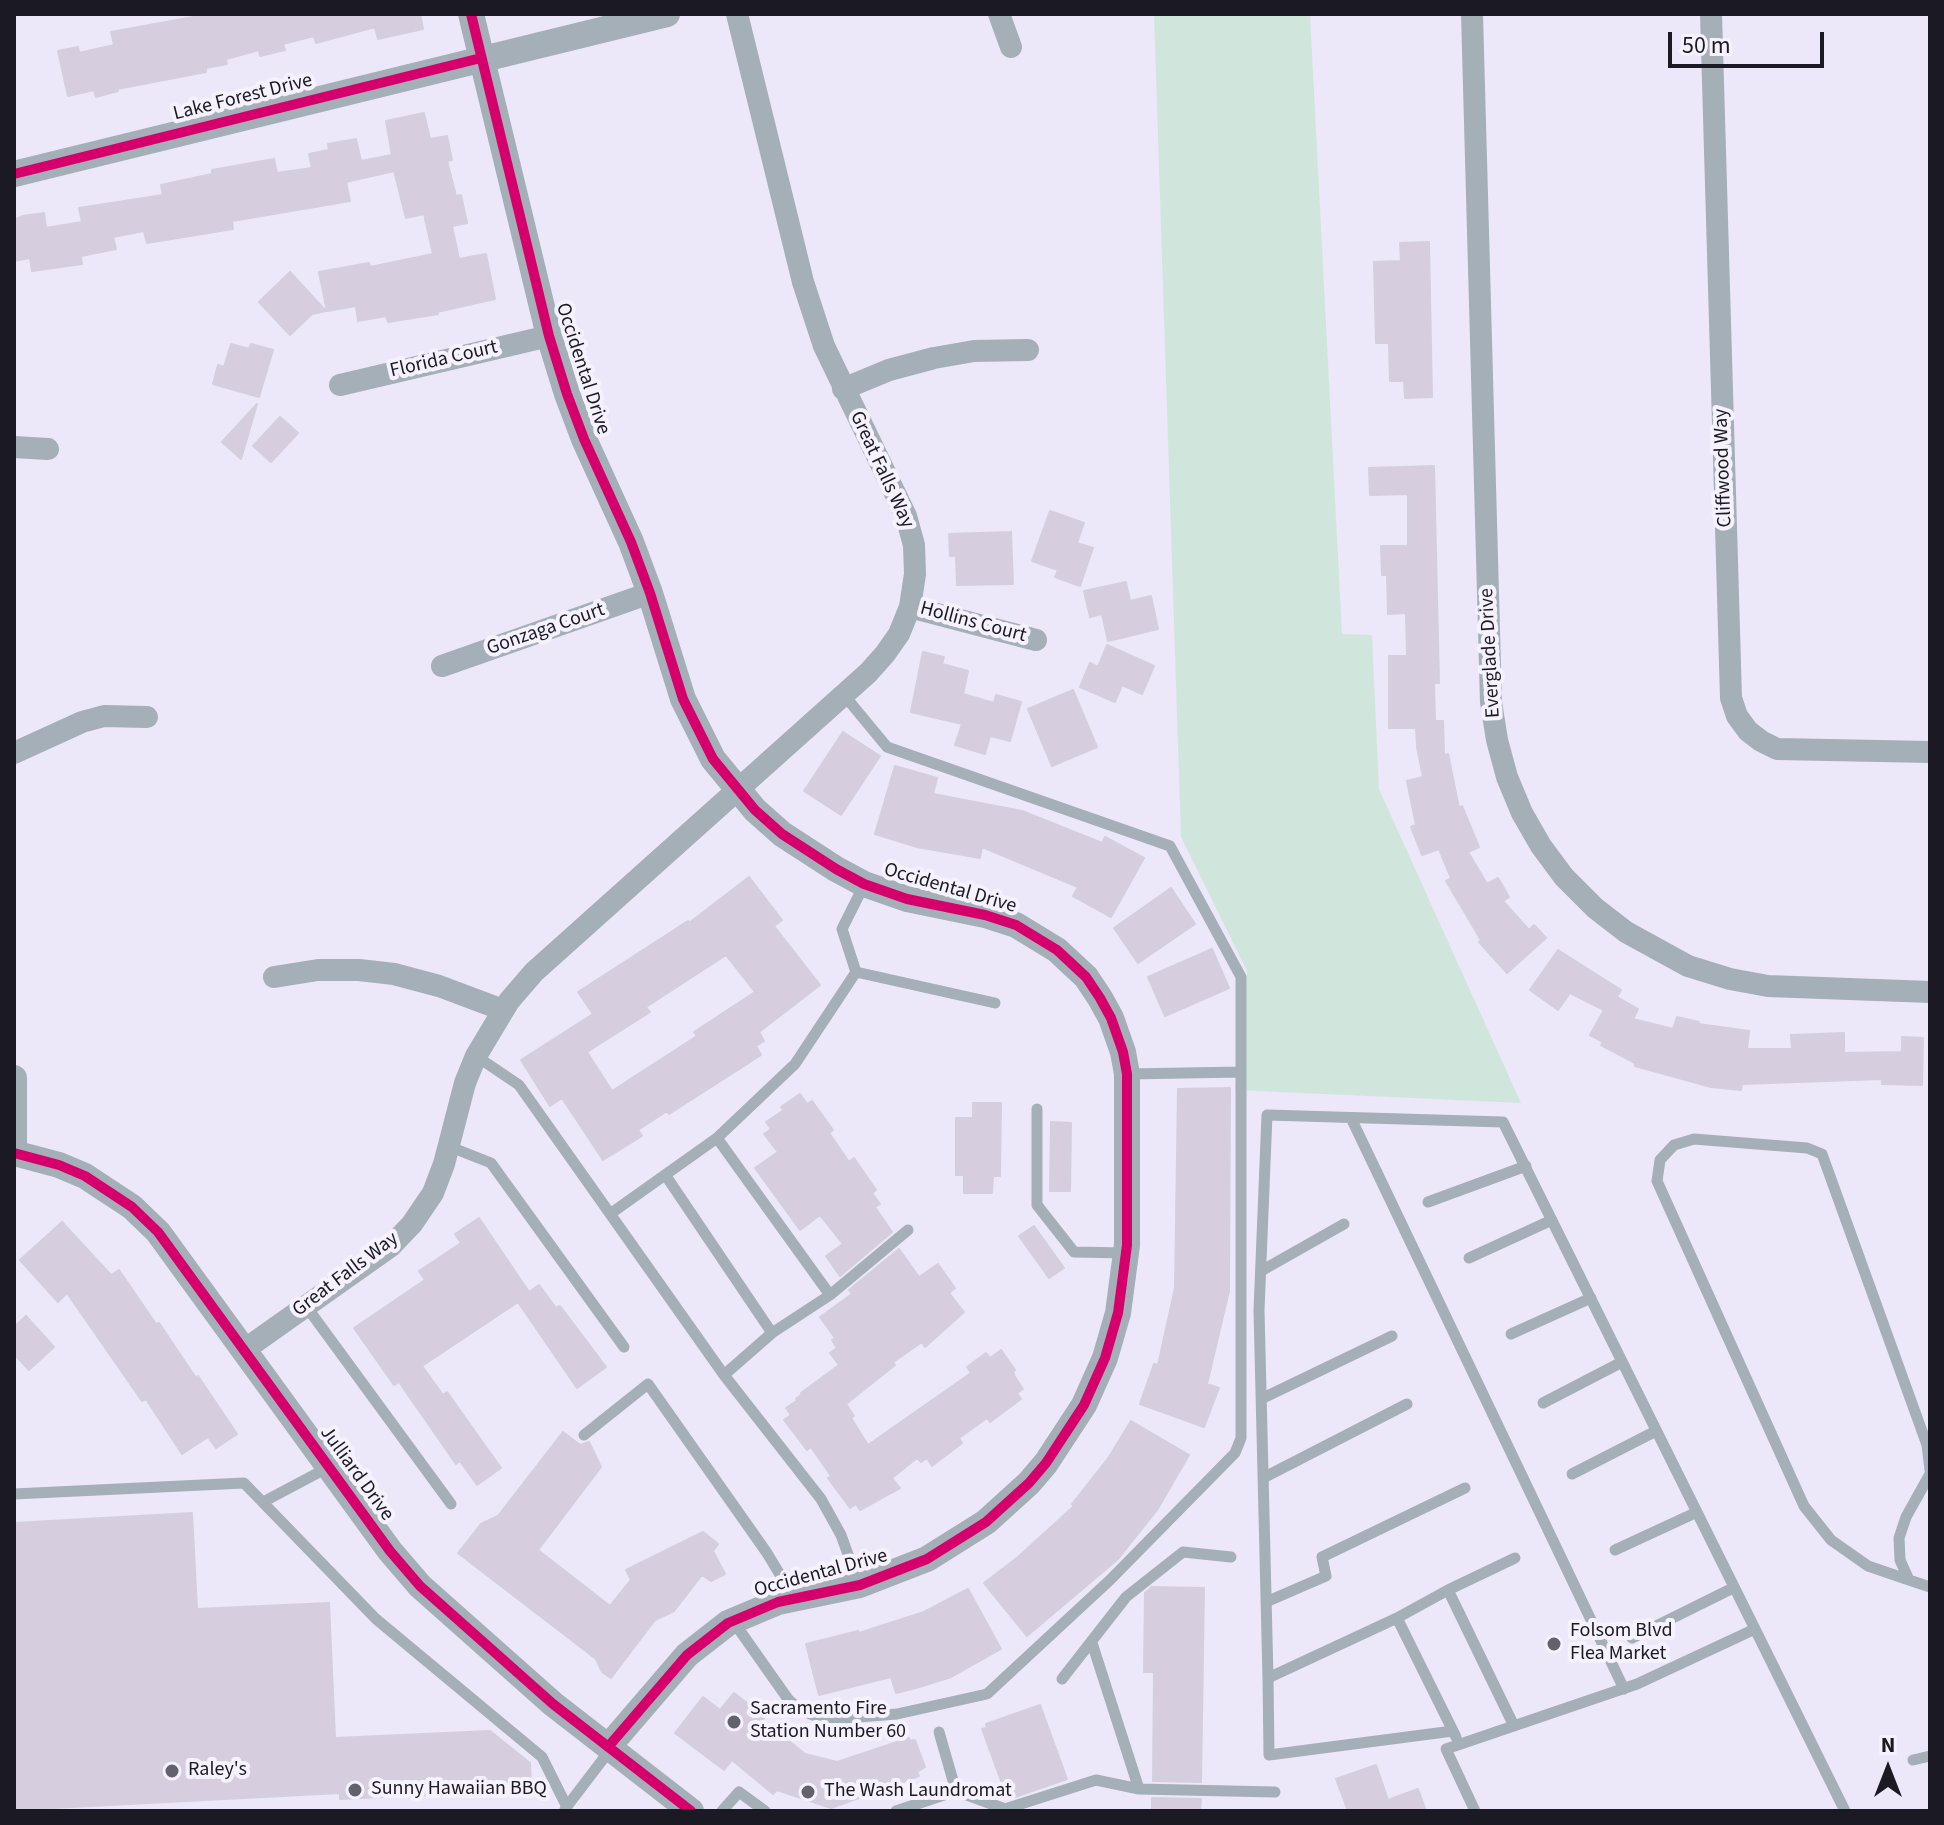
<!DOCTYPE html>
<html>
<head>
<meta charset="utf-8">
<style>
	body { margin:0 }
	#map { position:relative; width:1944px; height:1825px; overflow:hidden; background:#ece8f9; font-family:"Source Sans 3",sans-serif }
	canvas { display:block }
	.frame { position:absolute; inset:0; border:16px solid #1b1923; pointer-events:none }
	.north { position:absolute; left:1848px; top:1729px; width:80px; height:80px; -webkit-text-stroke:6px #f5f2fe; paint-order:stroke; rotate:0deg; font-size:22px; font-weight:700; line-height:32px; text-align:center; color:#1b1923 }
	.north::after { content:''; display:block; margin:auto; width:28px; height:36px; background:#1b1923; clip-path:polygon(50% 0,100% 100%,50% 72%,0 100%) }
	.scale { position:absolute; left:1668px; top:32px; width:156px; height:36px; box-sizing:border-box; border:4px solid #1b1923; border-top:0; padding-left:10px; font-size:24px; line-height:28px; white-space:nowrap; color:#1b1923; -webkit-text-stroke:6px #f5f2fe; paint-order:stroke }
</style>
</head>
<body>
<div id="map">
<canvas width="1944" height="1825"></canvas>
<div class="frame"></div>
<div class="north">N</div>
<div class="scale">50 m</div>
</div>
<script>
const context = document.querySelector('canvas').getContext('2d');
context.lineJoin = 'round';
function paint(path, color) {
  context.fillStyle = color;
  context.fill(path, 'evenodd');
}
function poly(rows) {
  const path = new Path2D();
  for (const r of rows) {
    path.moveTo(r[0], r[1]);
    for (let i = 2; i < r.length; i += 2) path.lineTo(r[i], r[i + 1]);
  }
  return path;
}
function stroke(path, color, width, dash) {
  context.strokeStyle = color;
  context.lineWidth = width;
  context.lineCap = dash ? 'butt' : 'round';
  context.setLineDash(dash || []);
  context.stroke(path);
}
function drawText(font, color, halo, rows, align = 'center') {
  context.font = font + ' "Source Sans 3",sans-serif';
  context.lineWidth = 8;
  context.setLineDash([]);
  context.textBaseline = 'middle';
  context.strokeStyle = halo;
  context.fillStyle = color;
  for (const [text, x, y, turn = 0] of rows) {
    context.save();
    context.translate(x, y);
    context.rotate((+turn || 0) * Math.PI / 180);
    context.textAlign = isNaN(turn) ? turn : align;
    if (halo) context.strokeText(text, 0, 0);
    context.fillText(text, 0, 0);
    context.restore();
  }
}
paint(poly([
	[1154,14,1310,14,1342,634,1372,635,1379,789,1521,1103,1235,1090,1247,971,1181,837]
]), '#d0e6dd');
const building = poly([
	[210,14,420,14,423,29,378,39,375,27,316,43,314,36,283,44,285,50,260,56,259,50,226,59,227,64,206,68,206,72,117,89,118,91,96,97,94,90,68,96,58,51,78,47,79,53,114,45,111,32,210,14],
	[424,113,430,139,447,136,452,160,447,161,456,196,461,195,467,223,452,226,459,259,486,254,495,299,437,312,438,314,388,322,386,316,358,321,356,306,327,311,319,272,369,263,370,267,433,254,424,214,406,218,394,171,346,182,350,201,232,221,233,229,147,243,144,231,113,237,116,249,81,256,82,264,32,271,30,258,14,261,14,220,23,216,44,213,46,228,82,222,79,208,163,195,161,185,212,174,212,170,274,159,277,173,312,168,309,154,329,150,328,144,356,139,361,161,392,155,386,121,424,113],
	[1429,242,1432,397,1405,398,1404,381,1390,381,1389,343,1376,343,1374,262,1401,261,1400,243,1429,242],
	[290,272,326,311,312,314,290,335,259,302,290,272],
	[231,344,249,349,251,344,273,350,259,397,213,384,218,365,224,367,231,344],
	[257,404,241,459,222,442,257,404],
	[280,417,298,433,271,462,253,446,280,417],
	[1434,466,1439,683,1434,683,1435,721,1443,721,1444,755,1448,754,1459,808,1462,806,1479,847,1468,852,1487,884,1498,878,1509,897,1503,901,1529,930,1534,925,1546,938,1507,973,1479,942,1481,940,1446,881,1451,878,1439,849,1422,855,1411,827,1416,825,1407,781,1423,777,1417,747,1416,728,1389,728,1389,656,1407,656,1406,613,1388,614,1387,575,1382,575,1381,546,1408,546,1408,494,1370,495,1369,468,1434,466],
	[1050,511,1084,523,1077,543,1093,548,1080,586,1055,577,1058,570,1032,561,1050,511],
	[1011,532,1013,584,957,585,956,556,950,556,949,534,1011,532],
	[1126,582,1130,601,1151,596,1158,629,1108,641,1102,614,1090,617,1084,591,1126,582],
	[1107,645,1154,666,1142,694,1122,685,1115,702,1080,687,1090,663,1098,667,1107,645],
	[923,652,944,657,942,664,968,671,963,694,994,703,996,695,1021,702,1010,741,990,736,985,754,955,745,962,724,911,712,923,652],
	[1073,690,1097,747,1052,766,1028,709,1073,690],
	[843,732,880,756,841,815,804,791,843,732],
	[895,766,937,778,933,794,1022,811,1102,843,1105,837,1144,858,1111,917,1073,896,1078,887,982,847,980,858,917,847,875,834,895,766],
	[749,877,782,920,774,926,820,985,759,1032,764,1041,756,1046,761,1055,669,1114,667,1111,638,1130,642,1136,603,1160,562,1098,550,1106,521,1060,593,1014,578,992,688,921,689,923,749,877],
	[726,955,755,992,694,1032,697,1036,612,1091,587,1052,650,1012,646,1007,726,955],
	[1171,888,1195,924,1138,963,1114,928,1171,888],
	[1212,949,1229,988,1165,1016,1148,977,1212,949],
	[1558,950,1621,990,1617,997,1638,1009,1633,1019,1673,1029,1677,1017,1699,1022,1698,1024,1749,1031,1747,1049,1792,1049,1791,1035,1844,1033,1844,1053,1902,1052,1902,1037,1923,1038,1922,1085,1882,1084,1882,1079,1742,1084,1741,1090,1711,1087,1635,1066,1635,1063,1601,1045,1603,1042,1590,1035,1604,1010,1570,993,1558,1010,1530,990,1558,950],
	[1230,1088,1229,1291,1207,1384,1219,1388,1204,1427,1140,1404,1154,1364,1158,1365,1175,1288,1178,1089,1230,1088],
	[800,1094,807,1104,812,1101,833,1130,829,1133,849,1162,854,1158,876,1190,872,1193,880,1204,875,1207,892,1232,840,1276,826,1256,843,1244,820,1215,800,1230,755,1168,778,1152,764,1134,771,1129,766,1122,784,1110,781,1107,800,1094],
	[973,1103,1001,1103,1000,1176,993,1176,992,1193,964,1193,964,1175,956,1175,956,1118,973,1118,973,1103],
	[1051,1122,1071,1123,1070,1191,1050,1191,1051,1122],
	[479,1218,529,1292,539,1285,556,1308,560,1306,606,1367,577,1388,518,1302,422,1366,443,1395,447,1392,501,1468,477,1485,460,1461,456,1464,399,1382,394,1385,354,1328,425,1280,419,1271,461,1243,455,1234,479,1218],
	[62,1222,111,1275,119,1270,156,1324,159,1323,196,1378,198,1376,237,1434,216,1448,208,1437,182,1454,146,1399,142,1401,67,1293,58,1302,20,1260,62,1222],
	[1034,1226,1064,1268,1049,1278,1019,1236,1034,1226],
	[899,1249,919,1277,938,1264,955,1288,949,1293,964,1312,925,1347,922,1342,893,1362,895,1365,846,1404,854,1416,851,1418,868,1445,971,1373,967,1367,986,1353,990,1358,1001,1350,1015,1370,1013,1371,1015,1377,1023,1389,1017,1393,1021,1399,990,1422,987,1418,959,1438,962,1443,932,1466,927,1458,921,1462,917,1458,892,1478,900,1488,860,1510,856,1504,850,1508,828,1478,831,1476,811,1447,807,1450,784,1420,791,1415,786,1408,798,1400,796,1399,802,1394,801,1393,839,1365,830,1353,837,1348,832,1340,835,1338,820,1317,852,1294,849,1290,899,1249],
	[26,1316,54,1347,29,1370,14,1354,14,1327,26,1316],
	[1131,1421,1189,1455,1157,1510,1118,1559,1027,1636,984,1583,1018,1557,1074,1506,1072,1504,1109,1457,1131,1421],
	[563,1432,580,1445,589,1442,601,1467,538,1550,610,1606,631,1580,626,1570,703,1532,718,1544,713,1551,725,1574,711,1581,702,1575,674,1611,655,1620,611,1678,602,1672,596,1659,458,1553,481,1524,498,1516,563,1432],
	[192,1513,197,1609,329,1603,335,1738,490,1731,530,1763,531,1790,340,1799,340,1793,14,1810,14,1523,192,1513],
	[1152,1587,1204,1588,1201,1782,1153,1781,1154,1672,1144,1672,1145,1593,1152,1587],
	[968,1589,1001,1649,951,1677,916,1688,896,1693,891,1677,819,1695,806,1644,858,1631,859,1633,924,1612,968,1589],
	[734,1693,765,1717,763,1720,805,1754,837,1762,909,1738,910,1741,915,1740,925,1767,917,1772,919,1776,831,1808,777,1790,773,1794,732,1760,724,1770,675,1733,703,1697,720,1710,734,1693],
	[1040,1705,1067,1779,1012,1798,1011,1796,1007,1797,982,1729,987,1728,986,1724,1040,1705],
	[1376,1765,1388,1800,1418,1789,1426,1811,1348,1811,1336,1779,1376,1765],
	[1152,1798,1201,1799,1200,1811,1152,1811,1152,1798]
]);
paint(building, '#d6cedf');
stroke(building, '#d4cfdc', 2);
stroke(poly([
	[856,972,995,1003],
	[476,1056,519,1085,724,1375,821,1499,841,1535,859,1585],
	[1128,1074,1241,1072],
	[1037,1109,1037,1205,1074,1252,1126,1253],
	[1351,1118,1624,1689],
	[717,1138,830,1295,772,1333],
	[448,1146,491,1163,624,1347],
	[666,1176,772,1333,724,1375],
	[1428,1202,1526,1166],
	[610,1214,717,1138,795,1064,856,972,842,929,864,885],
	[1469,1258,1552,1220],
	[1261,1271,1344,1224],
	[830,1295,908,1230],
	[306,1306,451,1504],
	[1511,1334,1591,1298],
	[1261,1399,1392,1336],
	[1543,1403,1622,1362],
	[584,1435,648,1384,767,1553,794,1598],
	[1930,1470,1927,1445,1822,1154,1807,1148,1694,1139,1674,1145,1660,1160,1657,1181,1804,1506,1831,1540,1868,1566,1909,1580,1900,1560,1899,1538,1906,1517,1930,1474],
	[1572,1474,1656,1431],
	[1263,1478,1407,1404],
	[14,1494,244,1483,376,1619,542,1757,567,1807],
	[263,1502,329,1467],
	[1615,1550,1695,1513],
	[1909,1580,1930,1587],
	[1448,1590,1515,1558],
	[1266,1602,1326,1576,1322,1557,1465,1488],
	[1397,1618,1268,1678,1269,1755,1453,1731],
	[733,1621,788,1699,800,1710,820,1718,833,1719,897,1714,987,1694,1110,1580,1235,1453,1241,1438,1241,977,1170,846,887,747,844,695],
	[1632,1638,1733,1588],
	[1092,1643,1139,1789],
	[1268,1678,1259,1310,1267,1115,1503,1122,1755,1629],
	[1062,1679,1126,1597,1183,1552,1231,1557],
	[1456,1737,1397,1618,1448,1590,1514,1726],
	[1913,1760,1930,1756],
	[956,1791,1005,1809,1096,1780,1139,1789,1275,1792],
	[565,1809,610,1750],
	[722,1811,739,1792,765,1811],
	[896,1811,956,1791,939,1732],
	[1475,1811,1446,1749,1637,1684,1755,1629,1845,1811]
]), '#a4afb8', 11);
stroke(poly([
	[999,14,1011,47],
	[1472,14,1491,702,1497,740,1507,777,1522,813,1541,846,1564,877,1595,908,1626,932,1688,966,1730,979,1768,986,1930,992],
	[1711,14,1731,698,1737,716,1748,731,1761,741,1777,749,1930,752],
	[340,385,549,336],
	[843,389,889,370,934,358,974,351,1028,350],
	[14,447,48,449],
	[910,607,1036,640],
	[442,666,650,593],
	[14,753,82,722,104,716,147,717],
	[274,977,318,970,359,970,394,974,439,986,503,1010],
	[244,1350,391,1246,412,1224,433,1193,444,1164,465,1083,476,1056,509,1001,534,972,868,673,885,654,899,634,910,607,915,574,914,545,906,516,824,346,803,282,737,14]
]), '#a4afb8', 22);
stroke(poly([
	[471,14,549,336,567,394,584,439,631,542,650,593,683,699,713,759,755,810,782,834,836,869,864,884,907,899,985,915,1016,925,1057,950,1086,977,1100,998,1111,1018,1123,1052,1127,1074,1127,1245,1118,1313,1105,1358,1084,1405,1046,1463,1029,1483,986,1522,927,1559,860,1585,778,1602,728,1623,687,1655,608,1747],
	[14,174,667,14],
	[14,1078,14,1143],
	[14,1153,59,1165,85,1176,132,1207,158,1232,390,1551,420,1586,553,1704,691,1811]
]), '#a4afb8', 26);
stroke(poly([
	[471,14,549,336,567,394,584,439,631,542,650,593,683,699,713,759,755,810,782,834,836,869,864,884,907,899,985,915,1016,925,1057,950,1086,977,1100,998,1111,1018,1123,1052,1127,1074,1127,1245,1118,1313,1105,1358,1084,1405,1046,1463,1029,1483,986,1522,927,1559,860,1585,778,1602,728,1623,687,1655,608,1747],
	[14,174,481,58],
	[14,1153,59,1165,85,1176,132,1207,158,1232,390,1551,420,1586,553,1704,691,1811]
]), '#d6006c', 10);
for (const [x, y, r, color] of [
	[1554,1644,8,"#64616e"],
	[734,1722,8,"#64616e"],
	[172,1771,8,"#64616e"],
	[355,1790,8,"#64616e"],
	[808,1792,8,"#64616e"]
]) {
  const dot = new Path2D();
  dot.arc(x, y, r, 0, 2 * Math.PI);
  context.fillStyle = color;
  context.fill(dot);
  stroke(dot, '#f5f2fe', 3);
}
drawText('20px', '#1b1923', '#f5f2fe', [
	["Lake Forest Drive",243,98,-14],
	["Florida Court",444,360,-13],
	["Occidental Drive",582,369,72],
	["Cliffwood Way",1724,468,-92],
	["Great Falls Way",881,470,65],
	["Hollins Court",973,623,15],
	["Gonzaga Court",546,630,-19],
	["Everglade Drive",1491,653,-93],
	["Occidental Drive",950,889,16],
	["Great Falls Way",346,1275,-37],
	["Julliard Drive",356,1474,54],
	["Occidental Drive",821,1574,-15]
]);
drawText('20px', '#1b1923', '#f5f2fe', [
	["Folsom Blvd",1570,1632],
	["Flea Market",1570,1655],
	["Sacramento Fire",750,1710],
	["Station Number 60",750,1733],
	["Raley's",188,1771],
	["Sunny Hawaiian BBQ",371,1790],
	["The Wash Laundromat",824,1792]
], 'left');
</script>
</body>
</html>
